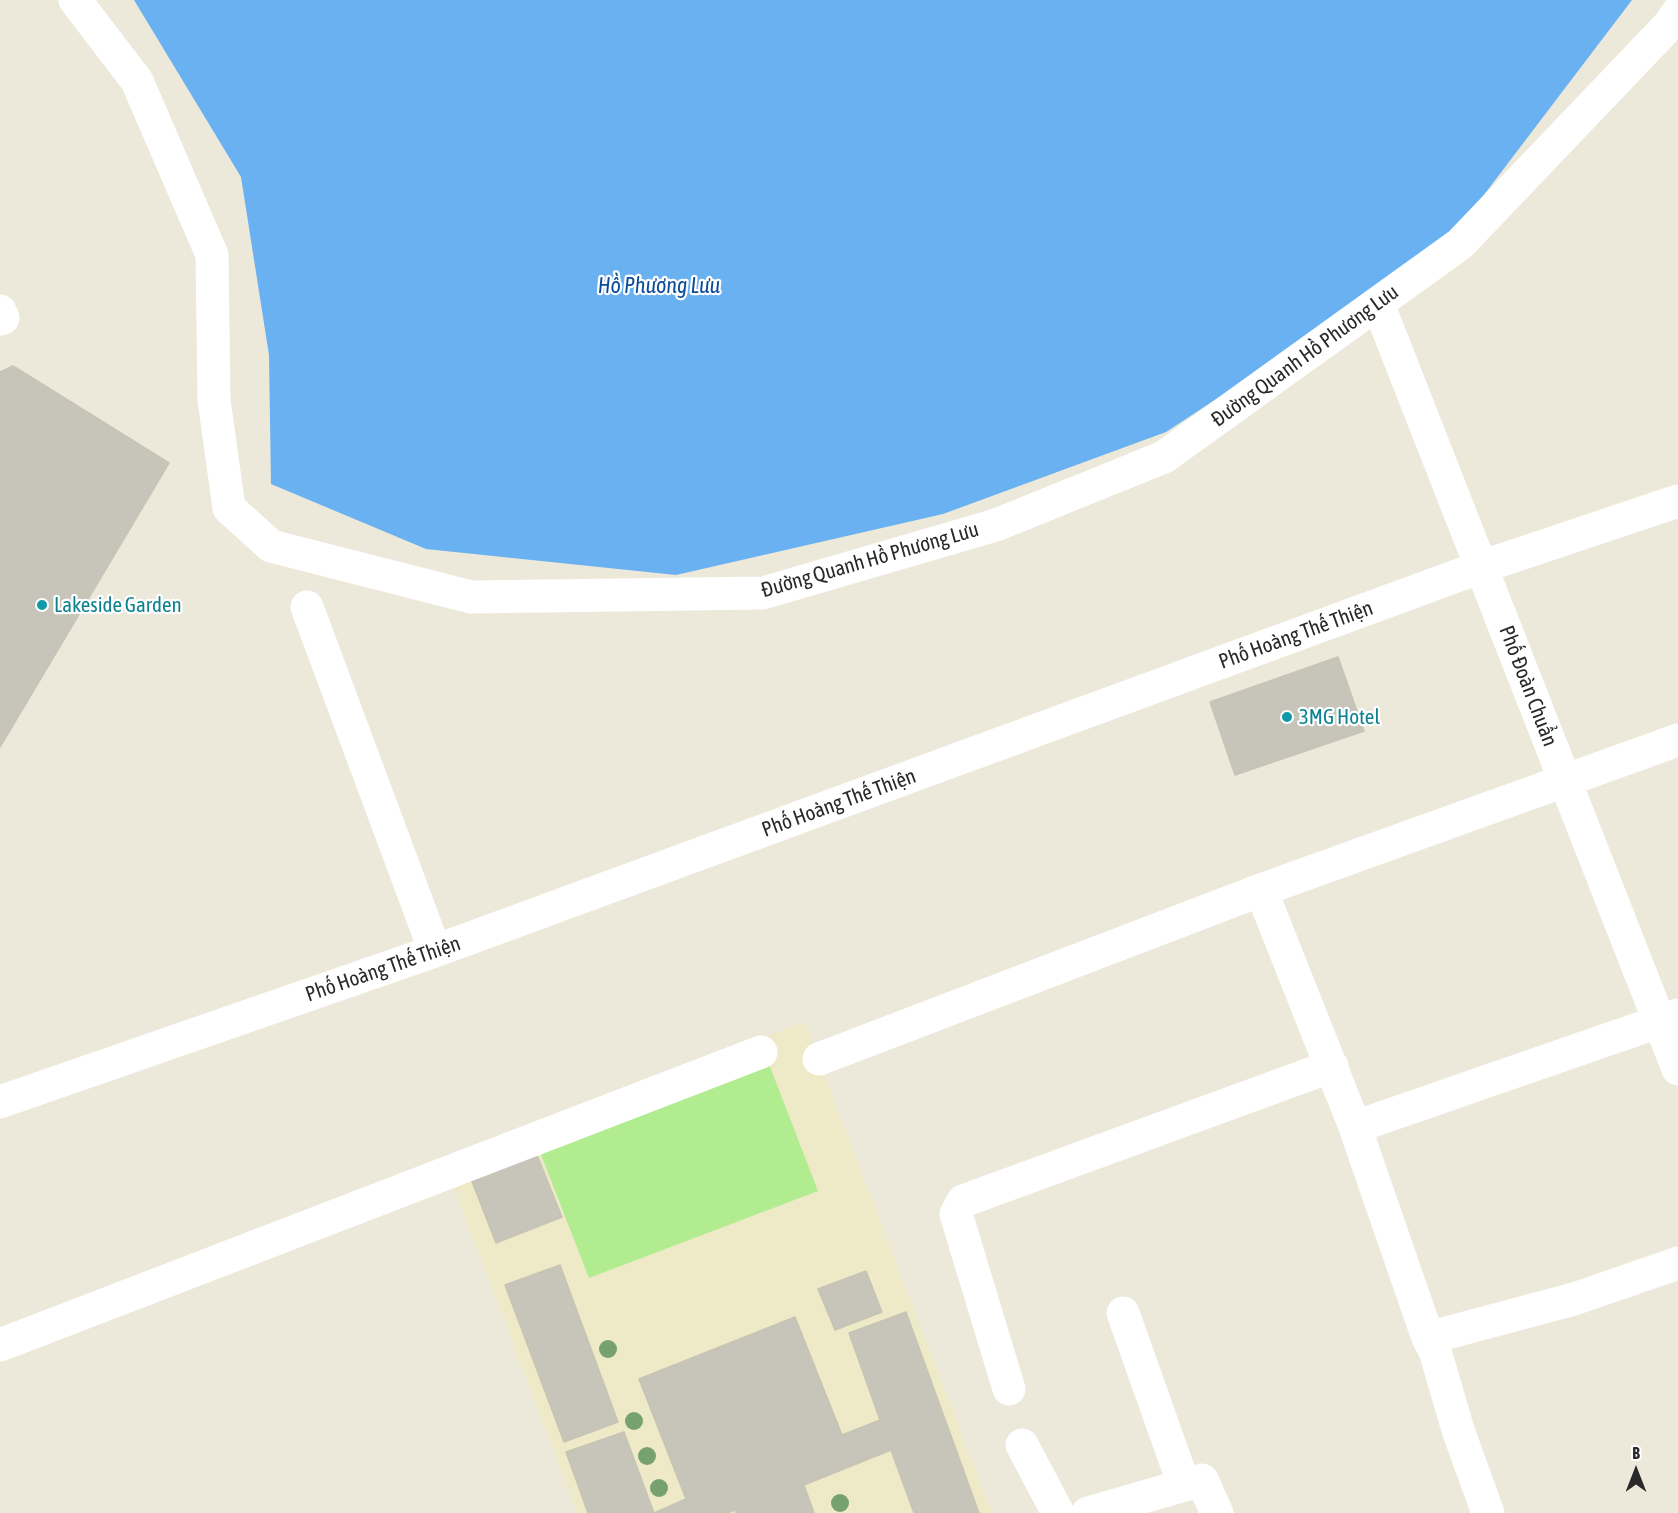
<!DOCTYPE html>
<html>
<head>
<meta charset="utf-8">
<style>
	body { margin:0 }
	#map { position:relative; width:1678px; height:1513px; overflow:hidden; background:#ece8da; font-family:"Asap Condensed",sans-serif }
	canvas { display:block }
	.north { position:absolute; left:1606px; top:1441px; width:60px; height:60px; -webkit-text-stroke:4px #fff; paint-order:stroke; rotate:0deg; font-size:16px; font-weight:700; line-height:24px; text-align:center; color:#292929 }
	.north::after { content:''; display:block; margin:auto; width:21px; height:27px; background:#292929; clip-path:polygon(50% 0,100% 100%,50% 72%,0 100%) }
</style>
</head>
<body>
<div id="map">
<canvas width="1678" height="1513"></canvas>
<div class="north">B</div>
</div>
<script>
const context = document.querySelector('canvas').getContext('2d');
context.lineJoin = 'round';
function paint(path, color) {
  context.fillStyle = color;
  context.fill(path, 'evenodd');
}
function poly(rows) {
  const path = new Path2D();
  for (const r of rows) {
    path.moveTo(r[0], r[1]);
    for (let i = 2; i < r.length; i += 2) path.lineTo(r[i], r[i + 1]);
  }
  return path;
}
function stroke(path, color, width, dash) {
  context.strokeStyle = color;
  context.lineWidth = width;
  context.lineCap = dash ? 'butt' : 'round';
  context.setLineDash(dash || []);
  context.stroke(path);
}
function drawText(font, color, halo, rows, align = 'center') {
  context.font = font + ' "Asap Condensed",sans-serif';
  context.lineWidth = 4.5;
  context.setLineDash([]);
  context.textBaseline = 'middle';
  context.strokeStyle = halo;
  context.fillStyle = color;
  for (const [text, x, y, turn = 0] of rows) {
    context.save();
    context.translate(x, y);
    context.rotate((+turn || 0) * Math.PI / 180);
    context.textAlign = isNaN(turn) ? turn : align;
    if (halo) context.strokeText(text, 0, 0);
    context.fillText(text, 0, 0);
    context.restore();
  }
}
paint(poly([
	[804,1022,992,1513,577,1513,443,1159]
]), '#eeeac8');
paint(poly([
	[767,1059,818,1191,589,1278,538,1147]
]), '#b1ec90');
paint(poly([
	[134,0,1632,0,1461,225,1291,350,1166,432,943,514,676,575,426,549,271,484,269,355,241,177]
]), '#69b1f1');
const building = poly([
	[13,366,169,463,0,747,0,372,13,366],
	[1338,657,1364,731,1235,775,1210,702,1338,657],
	[529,1135,562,1217,496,1243,464,1161,529,1135],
	[560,1265,618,1422,564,1442,505,1285,560,1265],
	[866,1271,882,1312,835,1330,818,1289,866,1271],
	[906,1312,979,1513,914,1513,880,1420,849,1333,906,1312],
	[795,1317,842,1435,880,1420,891,1450,804,1485,814,1513,736,1513,735,1510,727,1513,654,1513,686,1499,639,1379,795,1317],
	[624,1432,654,1513,588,1513,566,1452,624,1432]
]);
paint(building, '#c7c4ba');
stroke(building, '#c7c4b4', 1.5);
stroke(poly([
	[75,0,137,81,212,255,214,400,229,508,271,546,471,597,763,593,996,525,1164,457,1460,244,1670,24,1678,12],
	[1378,304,1678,1069],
	[0,311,3,318,0,319],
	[307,607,435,951],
	[1261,890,1355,1127,1428,1338,1435,1351,1458,1430,1488,1513],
	[819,1059,1261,890,1678,740],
	[0,1102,435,951,1481,567,1678,501],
	[1355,1127,1678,1015],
	[1123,1313,1184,1485],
	[1428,1338,1574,1299,1678,1263],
	[0,1345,761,1052],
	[1009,1389,956,1214,963,1201,1332,1066],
	[1022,1445,1058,1513],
	[1088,1513,1202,1480,1217,1513]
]), '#fff', 33);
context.fillStyle = '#77a16f';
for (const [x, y] of [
	[608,1349],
	[634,1421],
	[647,1456],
	[659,1488],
	[840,1503]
]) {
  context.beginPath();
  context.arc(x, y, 9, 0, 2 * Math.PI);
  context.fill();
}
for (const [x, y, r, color] of [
	[42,605,6,"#0f9aa8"],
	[1287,717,6,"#0f9aa8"]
]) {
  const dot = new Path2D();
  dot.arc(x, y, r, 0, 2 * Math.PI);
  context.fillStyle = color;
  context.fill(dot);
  stroke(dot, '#fff', 2);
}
drawText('21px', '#292929', '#fff', [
	["Đường Quanh Hồ Phương Lưu",1305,356,-36],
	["Đường Quanh Hồ Phương Lưu",870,560,-16],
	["Phố Hoàng Thế Thiện",1296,635,-20],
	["Phố Đoàn Chuẩn",1528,686,69],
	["Phố Hoàng Thế Thiện",839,803,-20],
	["Phố Hoàng Thế Thiện",383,969,-19]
]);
drawText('21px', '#0d838f', '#fff', [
	["Lakeside Garden",54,605],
	["3MG Hotel",1299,717]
], 'left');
drawText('italic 22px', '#0a4b9b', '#fff', [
	["Hồ Phương Lưu",659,286]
]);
</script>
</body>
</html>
